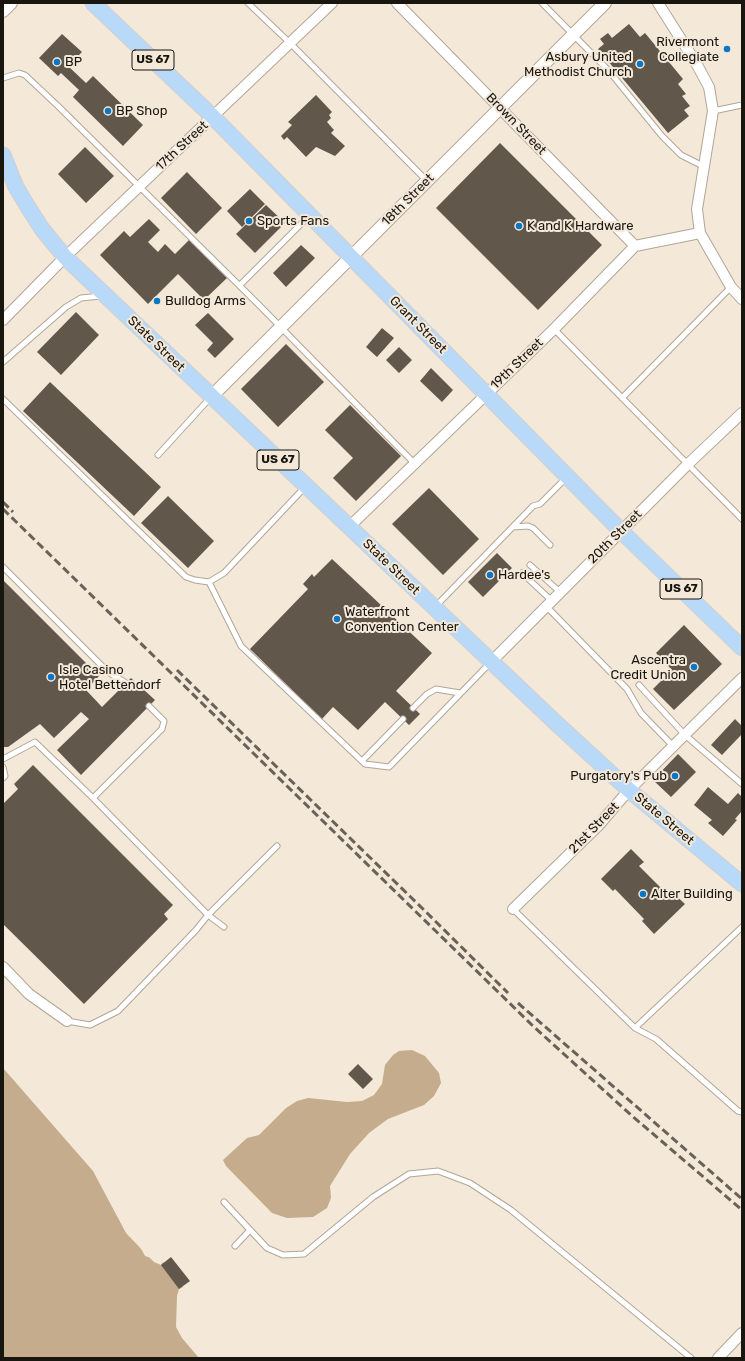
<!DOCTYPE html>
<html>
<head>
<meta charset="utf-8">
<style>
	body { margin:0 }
	#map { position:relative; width:745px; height:1361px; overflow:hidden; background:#f4e8d9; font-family:Rubik,sans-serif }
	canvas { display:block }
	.frame { position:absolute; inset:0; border:4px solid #19150f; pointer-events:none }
</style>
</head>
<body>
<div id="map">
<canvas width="745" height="1361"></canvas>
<div class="frame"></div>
</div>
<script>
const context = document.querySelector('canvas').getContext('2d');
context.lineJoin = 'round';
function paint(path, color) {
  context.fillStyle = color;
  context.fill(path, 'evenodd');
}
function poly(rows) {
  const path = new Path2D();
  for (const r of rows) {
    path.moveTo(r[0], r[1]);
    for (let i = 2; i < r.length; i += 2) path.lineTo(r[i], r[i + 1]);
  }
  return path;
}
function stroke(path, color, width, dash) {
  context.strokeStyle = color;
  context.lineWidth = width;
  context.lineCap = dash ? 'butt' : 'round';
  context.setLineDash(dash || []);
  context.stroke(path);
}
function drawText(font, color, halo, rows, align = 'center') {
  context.font = font + ' Rubik,sans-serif';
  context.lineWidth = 4;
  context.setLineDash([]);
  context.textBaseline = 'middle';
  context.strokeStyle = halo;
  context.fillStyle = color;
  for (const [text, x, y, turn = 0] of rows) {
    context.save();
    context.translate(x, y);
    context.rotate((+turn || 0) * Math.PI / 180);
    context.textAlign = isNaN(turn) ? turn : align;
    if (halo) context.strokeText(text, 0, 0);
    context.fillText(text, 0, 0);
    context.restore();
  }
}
paint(poly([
	[412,1050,425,1056,439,1073,441,1083,434,1096,424,1105,388,1119,369,1133,350,1154,330,1186,331,1198,327,1208,313,1217,287,1218,272,1213,226,1166,223,1160,247,1138,259,1135,286,1108,297,1101,308,1098,347,1102,362,1101,374,1095,382,1084,385,1065,393,1055,399,1051],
	[3,1063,100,1171,145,1256,163,1262,183,1287,183,1331,204,1358,3,1358]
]), '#c4ac8c');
paint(poly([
	[3,1061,101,1170,146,1254,126,1233,93,1171,3,1068],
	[147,1255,161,1259,163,1262,161,1265,154,1262],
	[183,1287,185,1290,185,1330,206,1358,199,1358,182,1338,176,1327,177,1296,179,1289]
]), '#f4e8d9');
paint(poly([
	[629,24,640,37,645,33,683,79,678,84,686,94,682,96,690,106,684,110,689,116,668,133,598,49,604,44,600,39,608,33,612,38],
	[62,34,82,52,68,66,86,83,93,76,143,125,123,146,73,97,79,90,61,73,58,76,39,58],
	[316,95,332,112,329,115,331,118,327,122,334,130,331,133,345,146,335,156,316,147,306,157,287,137,284,140,281,136,292,125,288,122],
	[500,143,602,245,538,310,436,208],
	[85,147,114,176,86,203,58,174],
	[187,172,222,208,196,234,161,198],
	[250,189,265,204,242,227,227,211],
	[266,205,285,223,255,253,236,234],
	[149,219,160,230,148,242,158,252,165,244,175,254,189,240,227,278,204,300,178,274,148,304,100,255,124,231,130,237],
	[301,245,315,258,286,287,273,273],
	[76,312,99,335,61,375,37,352],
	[208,313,234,339,215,358,207,350,213,343,195,325],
	[382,328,394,338,377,357,366,347],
	[286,344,324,382,278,427,241,389],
	[399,347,412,360,399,373,386,360],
	[431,368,453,390,442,402,420,381],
	[50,382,161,487,134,516,23,411],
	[350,405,401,456,356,501,333,478,353,458,325,430],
	[429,488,479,539,443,575,392,524],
	[168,496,214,541,188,568,141,523],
	[497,553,512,568,483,597,468,582],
	[332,559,432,653,396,691,420,714,409,725,385,702,358,730,333,707,322,719,250,649,308,589,303,584,312,574,314,577],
	[3,580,99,676,86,690,102,707,131,678,155,700,81,775,57,750,89,719,81,712,54,738,40,724,8,747,3,747],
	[684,625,722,664,674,710,653,689,672,670,656,653],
	[735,719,742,726,742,734,722,755,711,745],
	[678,754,696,772,671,797,653,780],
	[33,765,173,905,164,914,168,919,84,1004,3,924,3,804,18,789,14,784],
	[708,787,728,804,738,793,742,797,742,811,735,819,737,820,723,836,708,823,712,820,694,805],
	[631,849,644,862,639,866,668,895,672,892,685,904,654,934,642,921,644,919,615,889,613,891,601,879],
	[358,1064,373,1079,363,1089,348,1074],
	[171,1257,190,1281,179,1289,161,1265]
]), '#61574a');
const service = poly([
	[248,3,290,43,427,181],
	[542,3,609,71,662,136,681,155,703,166],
	[3,78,19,73,25,75,58,106,259,305,415,464],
	[713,111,742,105],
	[240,285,308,217],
	[554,329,742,519],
	[3,362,66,307,81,298,101,296],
	[622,398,731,287],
	[3,399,186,577,195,580,209,582,224,573,305,487],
	[158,455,210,398],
	[513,527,528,526,533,528,550,545],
	[530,565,560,592],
	[3,567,108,672,126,683],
	[522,573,552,601],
	[209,582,241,646,365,764,389,767,490,663],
	[546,606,627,689,641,713,673,746],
	[435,607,533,506,540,504,567,477],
	[639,685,685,735,742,784],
	[413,708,427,694,436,689,460,693],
	[3,759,35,742,93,798,208,915,196,930,118,1011,90,1025,67,1021],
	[362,761,403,719],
	[3,767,5,776,3,778],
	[93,798,162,729,164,721,149,706],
	[513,909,635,1028,742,927],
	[224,927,208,915,277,846],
	[635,1028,656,1039,738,1111,742,1112],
	[224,1202,267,1248,283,1255,304,1254,373,1197,409,1174,438,1171,470,1183,511,1210,691,1358],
	[235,1246,250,1230]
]);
const minor = poly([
	[397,3,635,246],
	[658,3,696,63,709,87,713,111,697,209,700,233,731,287,742,299],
	[3,320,65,257,332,3],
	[349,527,554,329,635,246,700,233],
	[491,662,688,464,742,413],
	[513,909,598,826,629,790,742,678],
	[3,967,29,994,67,1021],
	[718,1358,742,1333]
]);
const tertiary = poly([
	[3,11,11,3],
	[212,396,605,3]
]);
const primary = poly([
	[93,3,213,117,621,531,742,648],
	[3,155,16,187,28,207,42,229,65,257,556,723,629,790,742,884]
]);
stroke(service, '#b1a698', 7);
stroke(minor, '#b1a698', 12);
stroke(tertiary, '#b1a698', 14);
stroke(primary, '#d1d0cf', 17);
stroke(service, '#fff', 5);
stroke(minor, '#fff', 10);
stroke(tertiary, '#fff', 12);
stroke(primary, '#b9d9f8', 15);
stroke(poly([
	[3,502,13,512],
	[3,509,533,1026,631,1115,742,1210],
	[177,670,423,909,508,993],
	[518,1003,742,1199]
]), '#696259', 3, [8, 4]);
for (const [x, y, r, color] of [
	[727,49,4,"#0b76c1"],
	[57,62,4,"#0b76c1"],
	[640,64,4,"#0b76c1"],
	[108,111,4,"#0b76c1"],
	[249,221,4,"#0b76c1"],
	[519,226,4,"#0b76c1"],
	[157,301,4,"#0b76c1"],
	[490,575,4,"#0b76c1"],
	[337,619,4,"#0b76c1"],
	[694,667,4,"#0b76c1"],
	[51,677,4,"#0b76c1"],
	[675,776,4,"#0b76c1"],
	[643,894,4,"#0b76c1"]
]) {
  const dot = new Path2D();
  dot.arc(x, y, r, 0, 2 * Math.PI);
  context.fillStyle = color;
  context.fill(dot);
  stroke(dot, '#f4e8d9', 1.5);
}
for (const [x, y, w] of [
	[153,60,42],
	[278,460,42],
	[681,589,42]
]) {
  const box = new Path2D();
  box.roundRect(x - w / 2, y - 10, w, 20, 3);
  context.fillStyle = '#f4e8d9';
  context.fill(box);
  stroke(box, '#19150f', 1);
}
drawText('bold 12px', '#19150f', null, [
	["US 67",153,60],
	["US 67",278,460],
	["US 67",681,589]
]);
drawText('13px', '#19150f', '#f4e8d9', [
	["Rivermont",719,42,"right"],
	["Collegiate",719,57,"right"],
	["Asbury United",632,57,"right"],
	["Methodist Church",632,72,"right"],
	["BP",65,62],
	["BP Shop",116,111],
	["Sports Fans",257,221],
	["K and K Hardware",527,226],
	["Bulldog Arms",165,301],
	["Hardee's",498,575],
	["Waterfront",345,612],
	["Convention Center",345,627],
	["Ascentra",686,660,"right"],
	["Credit Union",686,675,"right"],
	["Isle Casino",59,670],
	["Hotel Bettendorf",59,685],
	["Purgatory's Pub",667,776,"right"],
	["Alter Building",651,894]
], 'left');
drawText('13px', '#19150f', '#f4e8d9', [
	["Brown Street",516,124,46],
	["17th Street",182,146,-43],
	["18th Street",408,200,-45],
	["Grant Street",418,325,45],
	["State Street",156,344,44],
	["19th Street",517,364,-44],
	["20th Street",615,537,-45],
	["State Street",391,567,44],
	["State Street",664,819,40],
	["21st Street",594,828,-46]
]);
</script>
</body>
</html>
